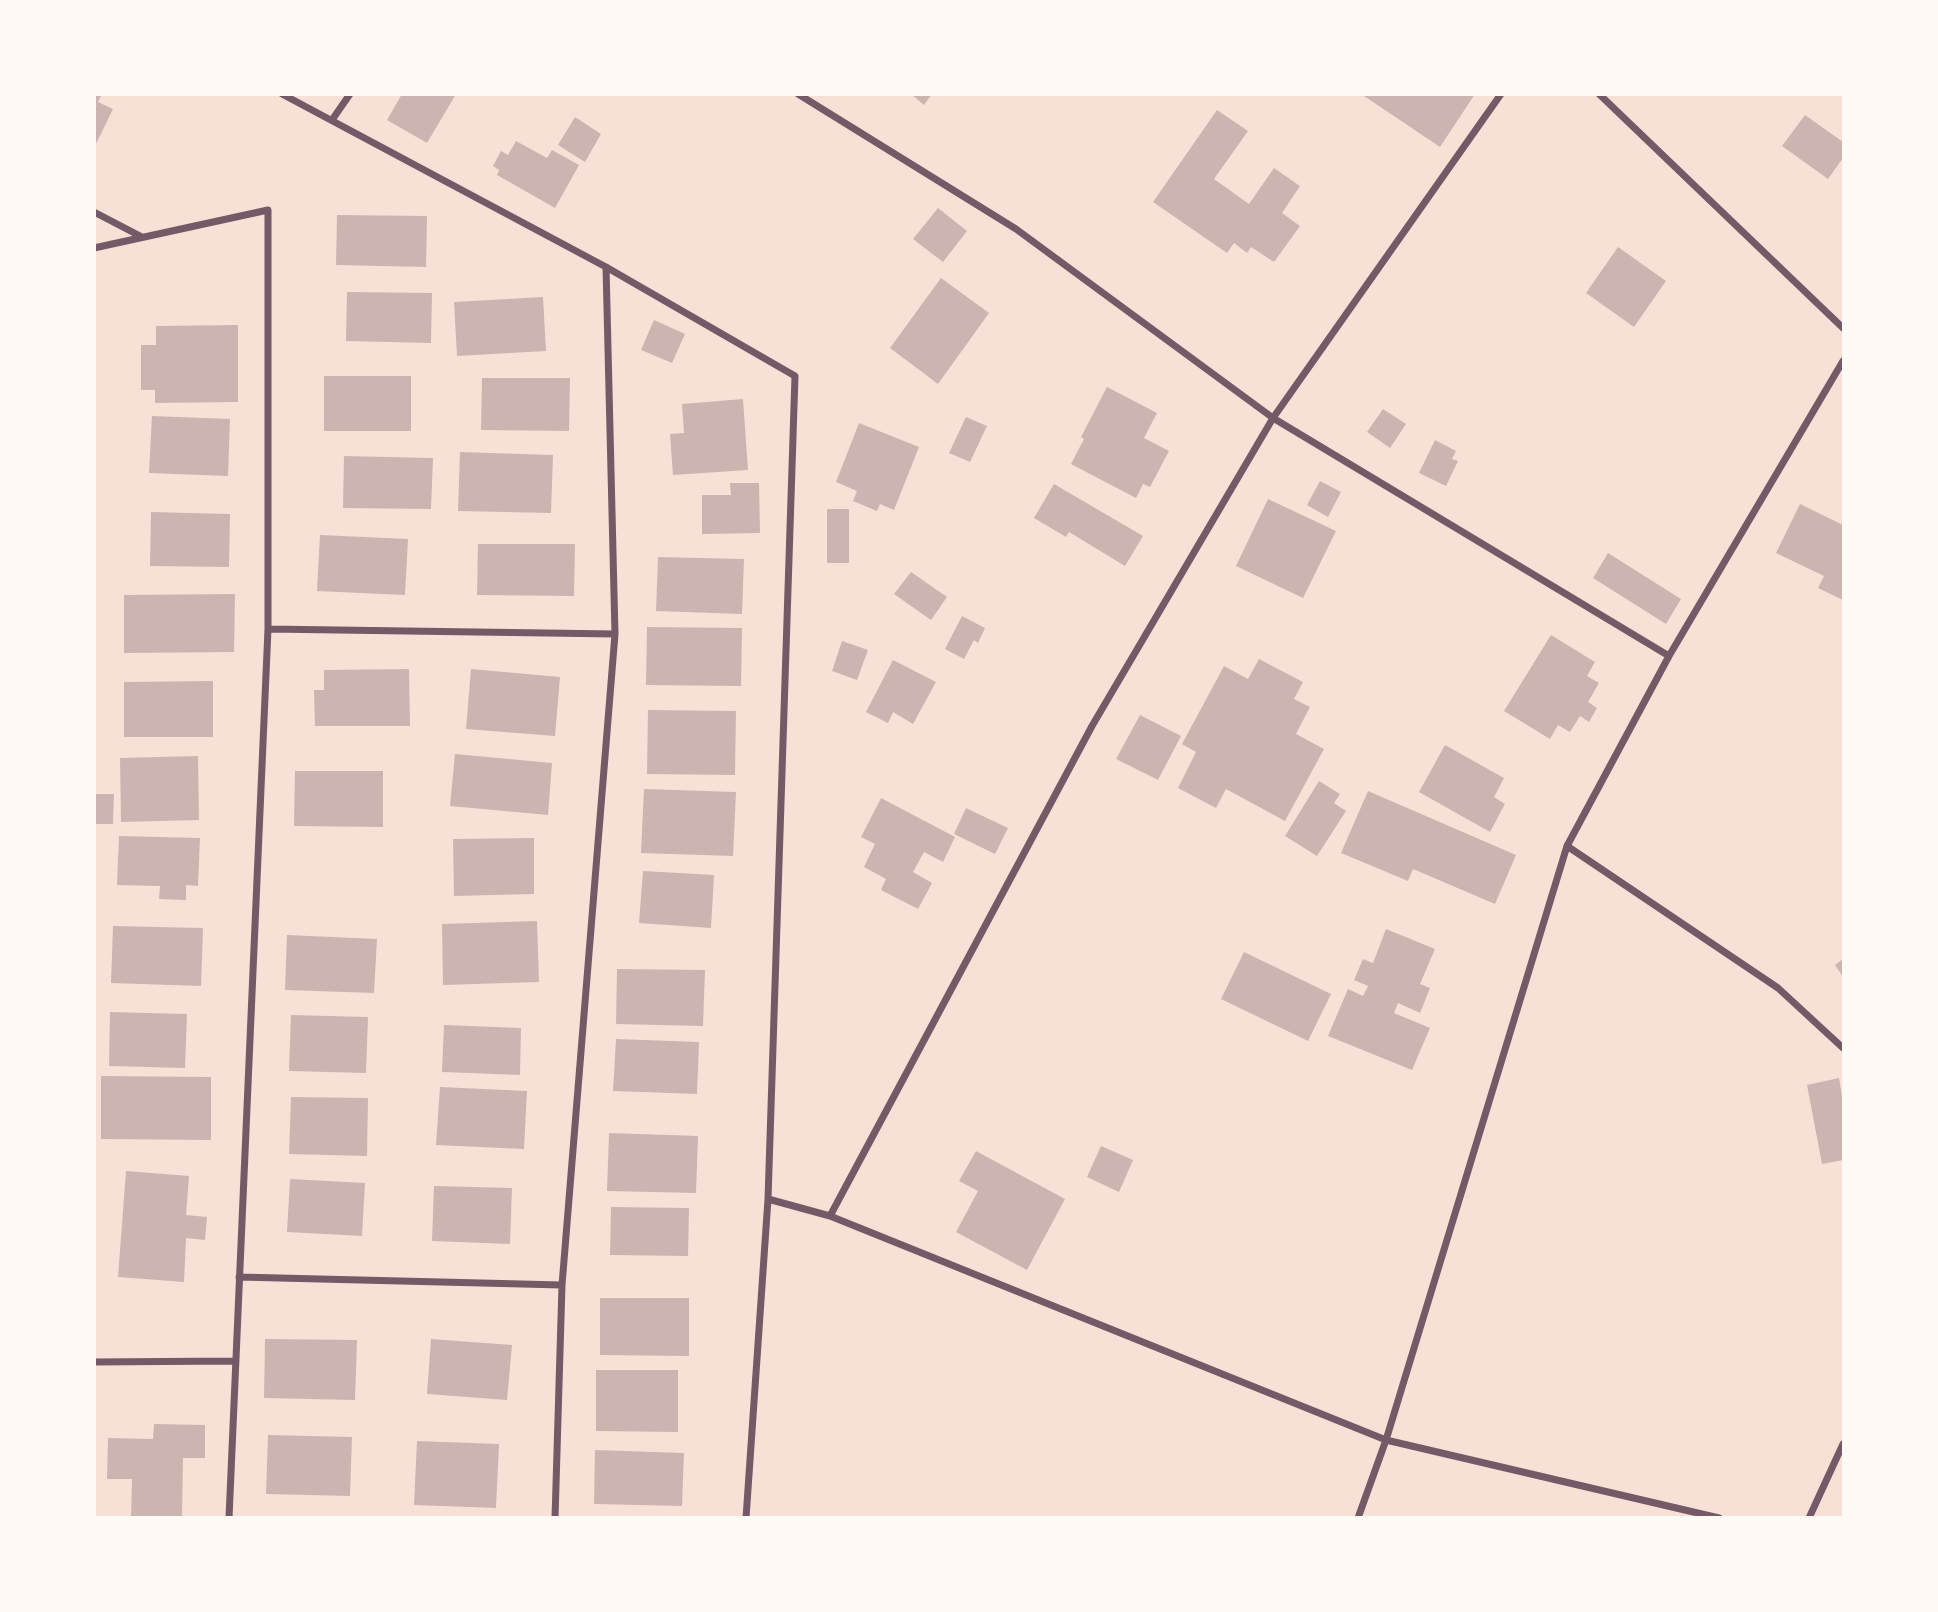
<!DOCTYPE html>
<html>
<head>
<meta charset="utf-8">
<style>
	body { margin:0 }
	#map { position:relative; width:1938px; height:1612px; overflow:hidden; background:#f7e1d7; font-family:Raleway,sans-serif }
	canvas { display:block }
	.frame { position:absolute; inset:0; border:96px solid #fffaf5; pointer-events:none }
</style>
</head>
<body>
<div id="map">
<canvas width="1938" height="1612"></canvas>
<div class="frame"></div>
</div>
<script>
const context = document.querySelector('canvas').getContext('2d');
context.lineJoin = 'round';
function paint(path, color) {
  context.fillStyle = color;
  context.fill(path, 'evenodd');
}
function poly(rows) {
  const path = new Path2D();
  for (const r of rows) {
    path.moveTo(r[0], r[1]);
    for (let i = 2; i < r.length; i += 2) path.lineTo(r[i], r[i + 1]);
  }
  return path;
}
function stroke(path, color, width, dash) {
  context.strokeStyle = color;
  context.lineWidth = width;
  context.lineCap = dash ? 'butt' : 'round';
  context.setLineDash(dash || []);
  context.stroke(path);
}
paint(poly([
	[94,94,102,94,98,102,113,109,94,148],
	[402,94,456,94,427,143,387,120],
	[911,94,932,94,924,105],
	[1361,94,1475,94,1440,147],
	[1217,110,1248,131,1214,179,1249,204,1274,168,1300,186,1282,213,1300,226,1274,262,1251,247,1247,253,1234,243,1227,253,1153,202],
	[1805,115,1843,142,1843,158,1828,179,1782,146],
	[575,117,601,134,585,162,558,145],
	[516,141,547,158,552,150,579,165,555,208,497,175,499,170,493,166,501,151,508,155],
	[938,208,967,231,943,262,913,239],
	[337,215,427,216,426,267,336,265],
	[1618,247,1666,281,1634,327,1586,293],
	[941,278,989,313,938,384,890,348],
	[347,292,432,293,431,343,346,341],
	[543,297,546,351,457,356,454,302],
	[654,320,685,334,672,363,641,350],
	[238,325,238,402,155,403,155,390,141,390,141,345,156,345,156,326],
	[324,376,411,376,411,431,324,431],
	[482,378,570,378,569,431,481,430],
	[1107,387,1157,413,1144,438,1169,451,1150,487,1143,484,1136,498,1071,464,1084,439,1081,437],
	[743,399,748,470,673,475,670,434,684,433,682,404],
	[1383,409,1406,424,1390,448,1367,432],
	[152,416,230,419,228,476,149,473],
	[966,417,987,426,970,462,949,453],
	[859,423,919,447,894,510,880,504,877,511,853,501,857,491,836,482],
	[1435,440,1456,451,1452,459,1458,461,1446,486,1419,473],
	[460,452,553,455,551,513,458,511],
	[344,456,433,458,431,509,343,508],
	[1320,481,1341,492,1328,517,1307,505],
	[730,483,759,483,760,533,702,534,702,495,731,495],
	[1054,484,1143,536,1125,566,1069,532,1066,537,1034,518],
	[1268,499,1336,531,1303,598,1236,566],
	[1800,504,1843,525,1843,600,1818,588,1824,576,1776,553],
	[827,509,849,509,849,563,827,563],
	[151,512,230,514,229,567,150,566],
	[320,535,408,539,405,595,317,591],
	[478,544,575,544,574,596,477,595],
	[1608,553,1681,599,1666,624,1593,578],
	[658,557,744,559,742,614,656,611],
	[911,572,947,597,931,620,894,594],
	[235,594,234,652,124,653,124,595],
	[962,616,985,628,978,643,974,640,964,659,945,649],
	[647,627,742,628,741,686,646,685],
	[1551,635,1595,662,1587,676,1599,683,1588,702,1597,708,1589,722,1580,716,1570,732,1558,725,1550,739,1504,711],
	[842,641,868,650,857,680,832,671],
	[1259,659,1303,682,1294,699,1310,707,1296,734,1324,749,1285,821,1226,789,1216,808,1178,788,1196,752,1182,744,1224,666,1248,679],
	[893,660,936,682,913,724,893,712,888,723,866,712],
	[409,669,410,726,315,726,314,690,324,690,324,670],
	[471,669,560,677,555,736,466,729],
	[213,681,213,737,124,737,124,682],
	[648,710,736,711,735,775,647,774],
	[1140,715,1181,736,1158,780,1116,759],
	[1445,745,1504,778,1494,797,1505,804,1490,832,1419,792],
	[455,754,552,763,548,815,450,806],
	[198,756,199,820,121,822,120,758],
	[295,771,383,771,383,827,294,826],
	[1319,781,1340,794,1334,803,1346,811,1317,856,1285,836],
	[644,789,736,792,733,856,641,853],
	[1368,791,1516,855,1495,904,1413,869,1408,881,1341,853],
	[94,794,114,794,113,824,94,824],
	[881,798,955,837,943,862,924,852,913,872,932,883,918,909,881,890,886,879,864,867,875,844,861,837],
	[966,808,1008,828,995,854,954,834],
	[119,836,200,838,198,886,186,885,186,900,159,899,160,886,117,885],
	[534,838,534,894,454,896,453,839],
	[643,871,714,875,711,928,639,923],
	[537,921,539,982,443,985,442,924],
	[113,926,203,928,201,986,111,983],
	[1386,929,1435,949,1420,984,1430,988,1420,1013,1398,1003,1394,1013,1430,1028,1412,1070,1328,1036,1348,989,1363,996,1368,986,1354,980,1363,959,1373,963],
	[287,935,377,939,374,993,285,990],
	[1244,952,1331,994,1308,1041,1221,999],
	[1843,959,1843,977,1835,965],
	[617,969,705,970,703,1026,616,1024],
	[110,1012,187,1014,185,1068,109,1066],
	[291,1015,368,1017,366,1073,289,1071],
	[444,1025,521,1028,520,1075,442,1072],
	[616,1039,699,1042,697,1094,613,1091],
	[101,1076,211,1077,211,1140,101,1139],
	[1839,1078,1843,1102,1843,1160,1822,1164,1807,1085],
	[440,1087,527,1091,524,1149,436,1145],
	[291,1097,368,1098,367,1156,289,1154],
	[609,1133,698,1136,696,1193,607,1191],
	[1101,1146,1133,1160,1119,1192,1087,1177],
	[976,1151,1065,1199,1027,1270,956,1232,978,1191,959,1181],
	[126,1171,189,1176,186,1215,207,1217,205,1240,186,1238,184,1282,118,1277],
	[290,1179,365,1183,362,1236,287,1232],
	[434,1186,512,1188,510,1244,432,1241],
	[611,1207,689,1208,688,1256,610,1255],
	[600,1298,689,1298,689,1356,600,1355],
	[265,1339,357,1340,355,1400,264,1398],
	[431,1339,512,1345,507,1400,427,1394],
	[596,1370,678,1370,678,1432,596,1431],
	[154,1424,205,1425,205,1458,183,1458,182,1518,131,1518,132,1479,107,1479,108,1438,153,1439],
	[268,1435,352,1437,350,1496,266,1494],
	[417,1441,499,1444,496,1508,414,1505],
	[595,1450,684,1453,682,1506,594,1504]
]), '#ccb4b1');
stroke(poly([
	[282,94,606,267,795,376,768,1199,830,1216,1386,1440,1719,1518],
	[798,94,1016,229,1273,418,1669,656],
	[1599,94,1843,328],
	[332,120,350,94],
	[94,212,142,237],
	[94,248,268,210,268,629,229,1518],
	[268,629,615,634],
	[1567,846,1778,988,1843,1048],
	[830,1216,1092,726,1273,418,1501,94],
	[239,1277,562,1285],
	[94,1362,233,1361],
	[555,1518,562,1285,615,634,606,267],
	[746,1518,768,1199],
	[1358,1518,1386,1440,1567,846,1669,656,1843,361],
	[1809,1518,1843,1444]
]), '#755966', 7);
</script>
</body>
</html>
